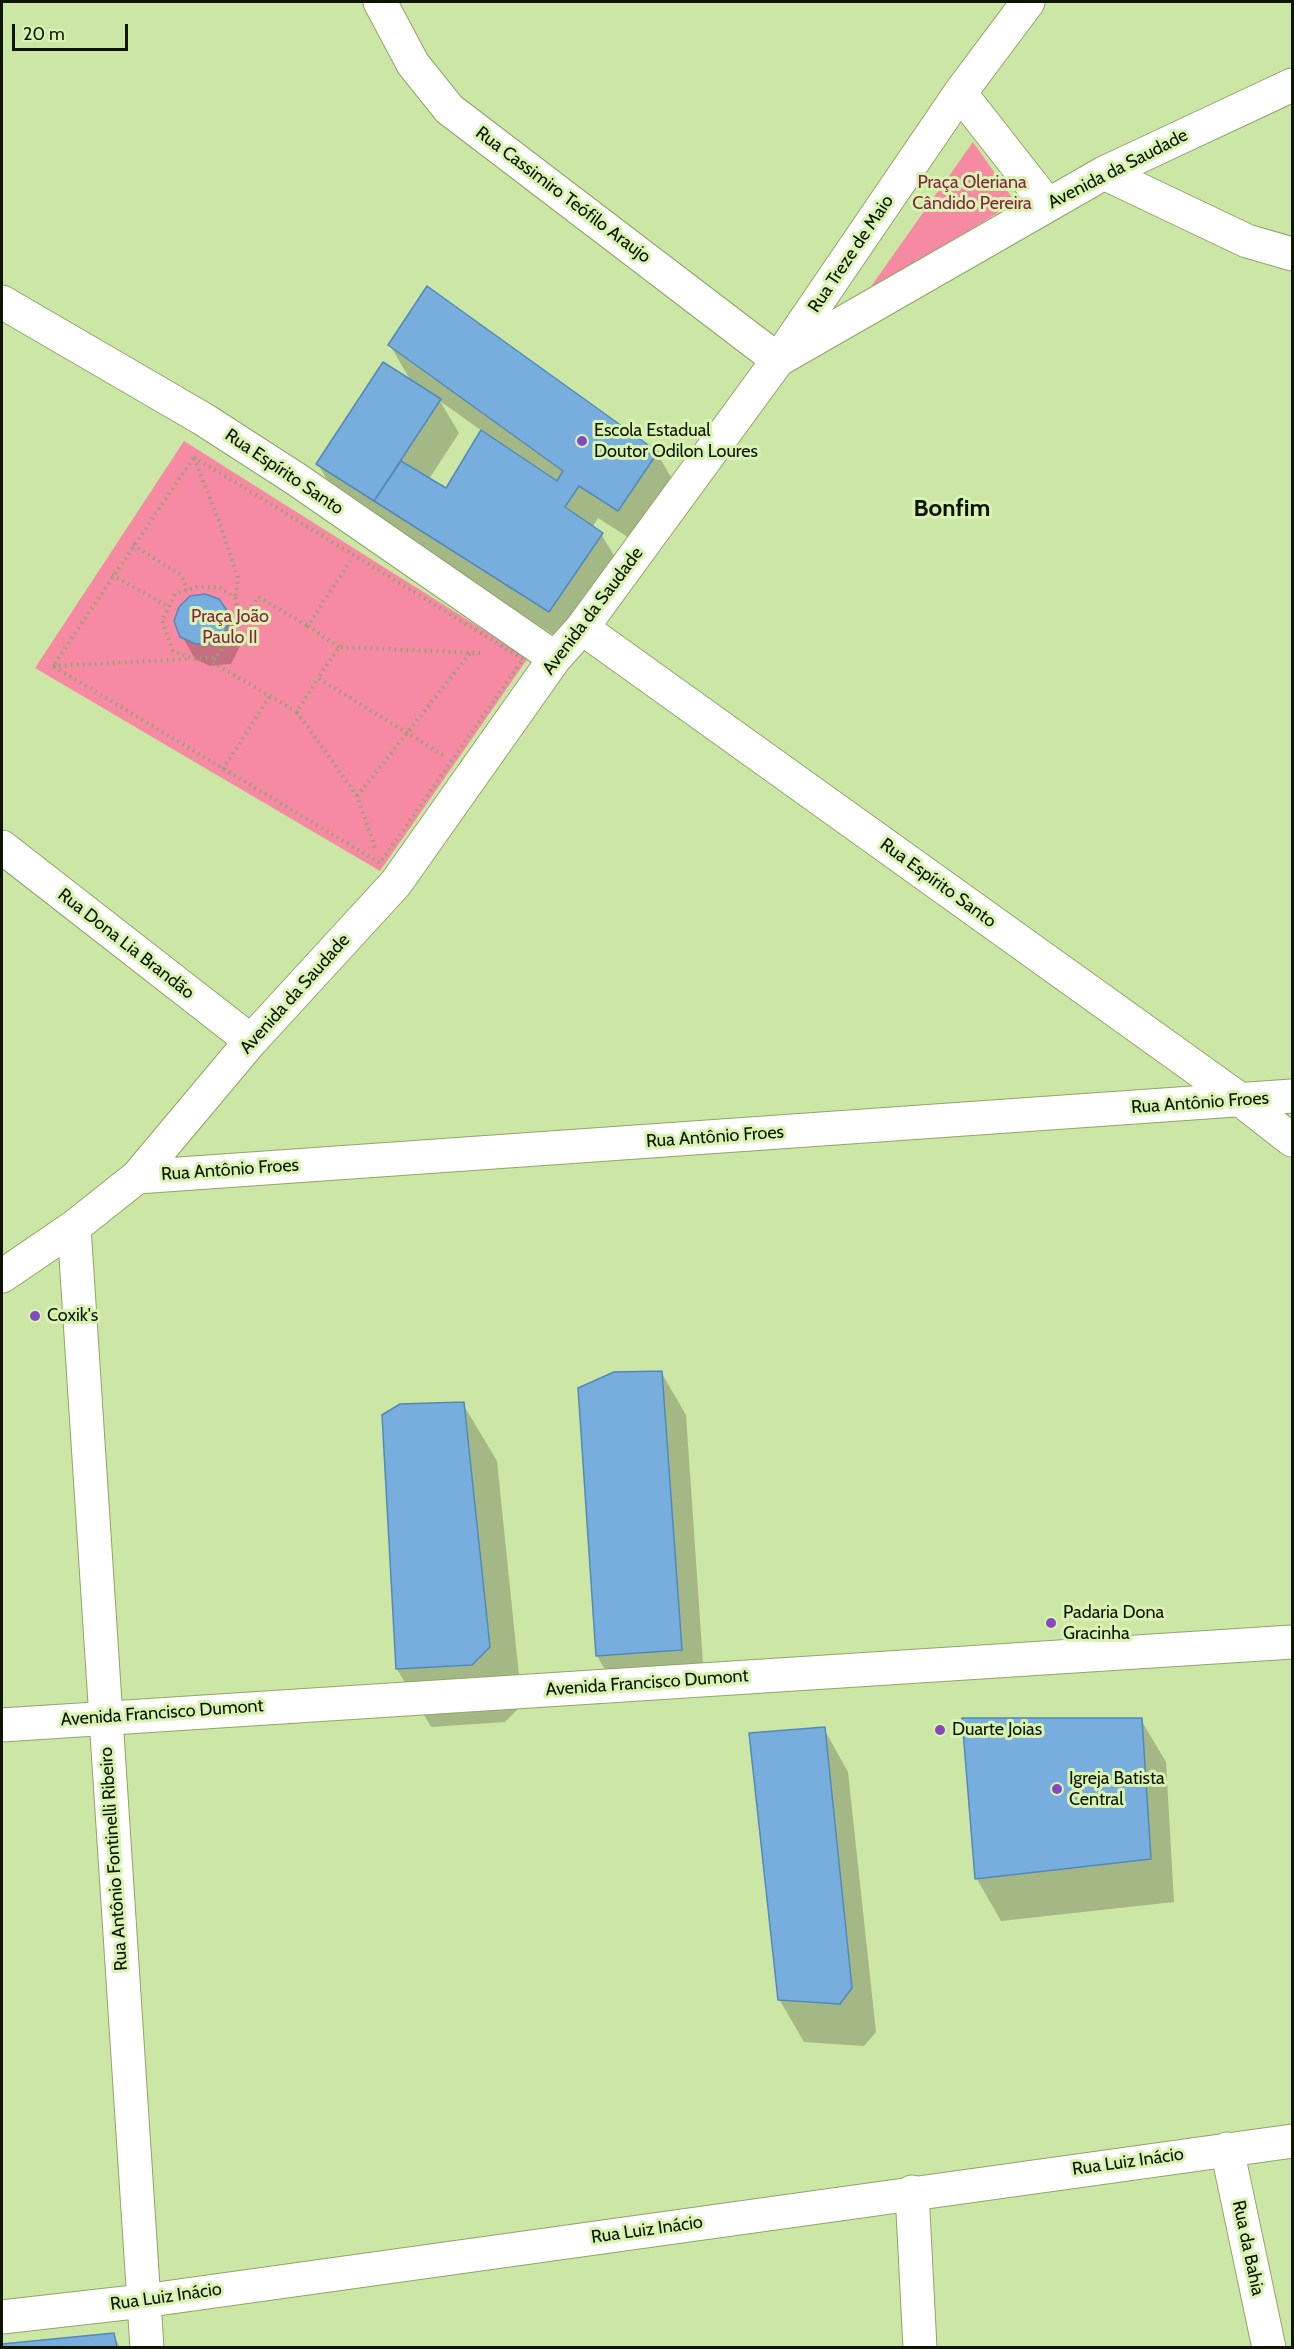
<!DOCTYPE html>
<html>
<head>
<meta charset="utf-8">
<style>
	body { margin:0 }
	#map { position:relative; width:1294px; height:2349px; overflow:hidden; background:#cce6a5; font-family:Cabin,sans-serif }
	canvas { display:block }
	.frame { position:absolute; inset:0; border:3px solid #0d1500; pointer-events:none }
	.scale { position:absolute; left:12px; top:24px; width:116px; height:27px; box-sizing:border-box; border:3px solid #0d1500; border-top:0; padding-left:8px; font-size:18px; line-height:21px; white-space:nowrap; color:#0d1500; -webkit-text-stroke:4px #d9f3b2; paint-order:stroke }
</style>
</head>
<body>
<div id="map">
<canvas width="1294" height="2349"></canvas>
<div class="frame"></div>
<div class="scale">20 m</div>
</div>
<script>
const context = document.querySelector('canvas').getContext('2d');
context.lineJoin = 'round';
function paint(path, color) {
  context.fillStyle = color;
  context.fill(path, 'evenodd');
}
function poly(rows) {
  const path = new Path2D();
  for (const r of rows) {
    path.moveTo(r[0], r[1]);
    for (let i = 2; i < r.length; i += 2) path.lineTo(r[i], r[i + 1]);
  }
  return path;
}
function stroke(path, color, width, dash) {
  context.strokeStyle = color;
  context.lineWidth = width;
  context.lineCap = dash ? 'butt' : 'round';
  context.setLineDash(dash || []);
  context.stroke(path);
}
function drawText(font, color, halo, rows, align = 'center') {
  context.font = font + ' Cabin,sans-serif';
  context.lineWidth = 6;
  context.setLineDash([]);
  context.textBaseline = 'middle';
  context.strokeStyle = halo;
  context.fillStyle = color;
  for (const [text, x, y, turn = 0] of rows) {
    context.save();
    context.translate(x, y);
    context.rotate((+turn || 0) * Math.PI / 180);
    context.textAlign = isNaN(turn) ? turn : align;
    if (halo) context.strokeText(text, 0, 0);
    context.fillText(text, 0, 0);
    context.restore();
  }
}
paint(poly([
	[973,142,1015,202,865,295],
	[184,441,528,658,380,871,35,668]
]), '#f78aa3');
paint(poly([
	[390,345,657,453,676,486,637,543,598,518,592,528,601,534,621,567,568,644,337,497,318,464,411,381],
	[440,401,482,431,446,490,429,479,459,433],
	[225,610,238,633,241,644,231,664,210,666,195,659,182,636],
	[661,1372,686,1415,705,1693,622,1698,597,1656],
	[463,1404,497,1461,522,1705,505,1722,431,1727,397,1669,383,1416],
	[1141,1720,1166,1762,1174,1902,1001,1921,977,1879],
	[824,1729,848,1772,876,2032,864,2046,804,2042,779,1999],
	[114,2335,120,2348,2,2348,2,2345]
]), '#0003');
const building = poly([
	[427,286,658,452,618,511,579,486,565,507,603,533,549,612,374,501,401,461,446,488,481,430,557,481,563,471,388,345,427,286],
	[383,362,441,399,374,501,316,464,383,362],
	[205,594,219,599,226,609,229,621,224,633,218,642,196,644,180,637,174,621,179,607,190,596,205,594],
	[662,1371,682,1650,596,1656,578,1388,614,1372,662,1371],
	[464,1402,490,1647,472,1665,396,1669,382,1415,400,1404,464,1402],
	[962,1718,1142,1718,1151,1859,975,1879,962,1718],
	[825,1727,852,1988,840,2004,778,2000,749,1733,825,1727],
	[114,2333,117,2348,2,2348,2,2344,114,2333]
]);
paint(building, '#77aedd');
stroke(building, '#5489b7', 1.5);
const minor = poly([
	[380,2,413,64,449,109,778,360,960,93,1028,2],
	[960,93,1047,204],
	[1104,173,1247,241,1292,254],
	[2,302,203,419,296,479,555,658],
	[582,628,1242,1101,1292,1140],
	[2,847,251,1041],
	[137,1177,1292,1096],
	[74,1227,147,2348],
	[2,1276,74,1227,137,1177,251,1041,396,883,555,658,582,628,778,360,1104,173,1292,85],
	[1227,2149,1269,2348],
	[912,2192,920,2348],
	[2,2317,143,2301,1292,2141]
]);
const tertiary = poly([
	[2,1725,1292,1642]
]);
stroke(minor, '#8ea668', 35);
stroke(tertiary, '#8ea668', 35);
stroke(poly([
	[194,457,523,659,380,863,53,666,194,457],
	[194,458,219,521,238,578,235,598],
	[133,545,181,575,187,590],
	[112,575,169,607],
	[242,622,235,598,219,587,196,587,175,594,162,621,173,651,193,659,216,657,242,622,258,597,308,626],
	[339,647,308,626,350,561],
	[215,658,212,662,297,712,318,678],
	[53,666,189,659],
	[297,712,357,796,375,848],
	[443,755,318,678,339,647,480,653],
	[223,769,270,696],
	[357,796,472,651]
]), '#8fa370', 4, [1.5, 4.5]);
stroke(minor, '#fff', 33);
stroke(tertiary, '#fff', 33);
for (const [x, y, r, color] of [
	[582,441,6,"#8748bd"],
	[35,1316,6,"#8748bd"],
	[1051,1623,6,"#8748bd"],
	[940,1730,6,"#8748bd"],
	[1057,1789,6,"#8748bd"]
]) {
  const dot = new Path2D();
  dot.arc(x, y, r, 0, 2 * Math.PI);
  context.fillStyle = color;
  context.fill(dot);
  stroke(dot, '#d9f3b2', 2);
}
drawText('18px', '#0d1500', '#d9f3b2', [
	["Avenida da Saudade",1118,169,-27],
	["Rua Cassimiro Teófilo Araujo",563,195,37],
	["Rua Treze de Maio",851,254,-56],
	["Rua Espírito Santo",284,472,34],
	["Avenida da Saudade",593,611,-53],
	["Rua Espírito Santo",938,883,36],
	["Rua Dona Lia Brandão",126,944,38],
	["Avenida da Saudade",295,994,-48],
	["Rua Antônio Froes",1200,1103,-4],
	["Rua Antônio Froes",715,1137,-4],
	["Rua Antônio Froes",230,1170,-4],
	["Avenida Francisco Dumont",647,1683,-4],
	["Avenida Francisco Dumont",162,1713,-4],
	["Rua Antônio Fontinelli Ribeiro",114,1859,-94],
	["Rua Luiz Inácio",1128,2162,-8],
	["Rua Luiz Inácio",647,2230,-8],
	["Rua da Bahia",1248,2248,78],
	["Rua Luiz Inácio",166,2297,-8]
]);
drawText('18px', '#882243', '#d9f3b2', [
	["Praça Oleriana",972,183],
	["Cândido Pereira",972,204],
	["Praça João",230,617],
	["Paulo II",230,638]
]);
drawText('18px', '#0d1500', '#d9f3b2', [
	["Escola Estadual",594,431],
	["Doutor Odilon Loures",594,452],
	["Coxik's",47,1316],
	["Padaria Dona",1063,1613],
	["Gracinha",1063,1634],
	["Duarte Joias",952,1730],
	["Igreja Batista",1069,1779],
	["Central",1069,1800]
], 'left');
drawText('bold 24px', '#0d1500', '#d9f3b2', [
	["Bonfim",952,509]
]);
</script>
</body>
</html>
